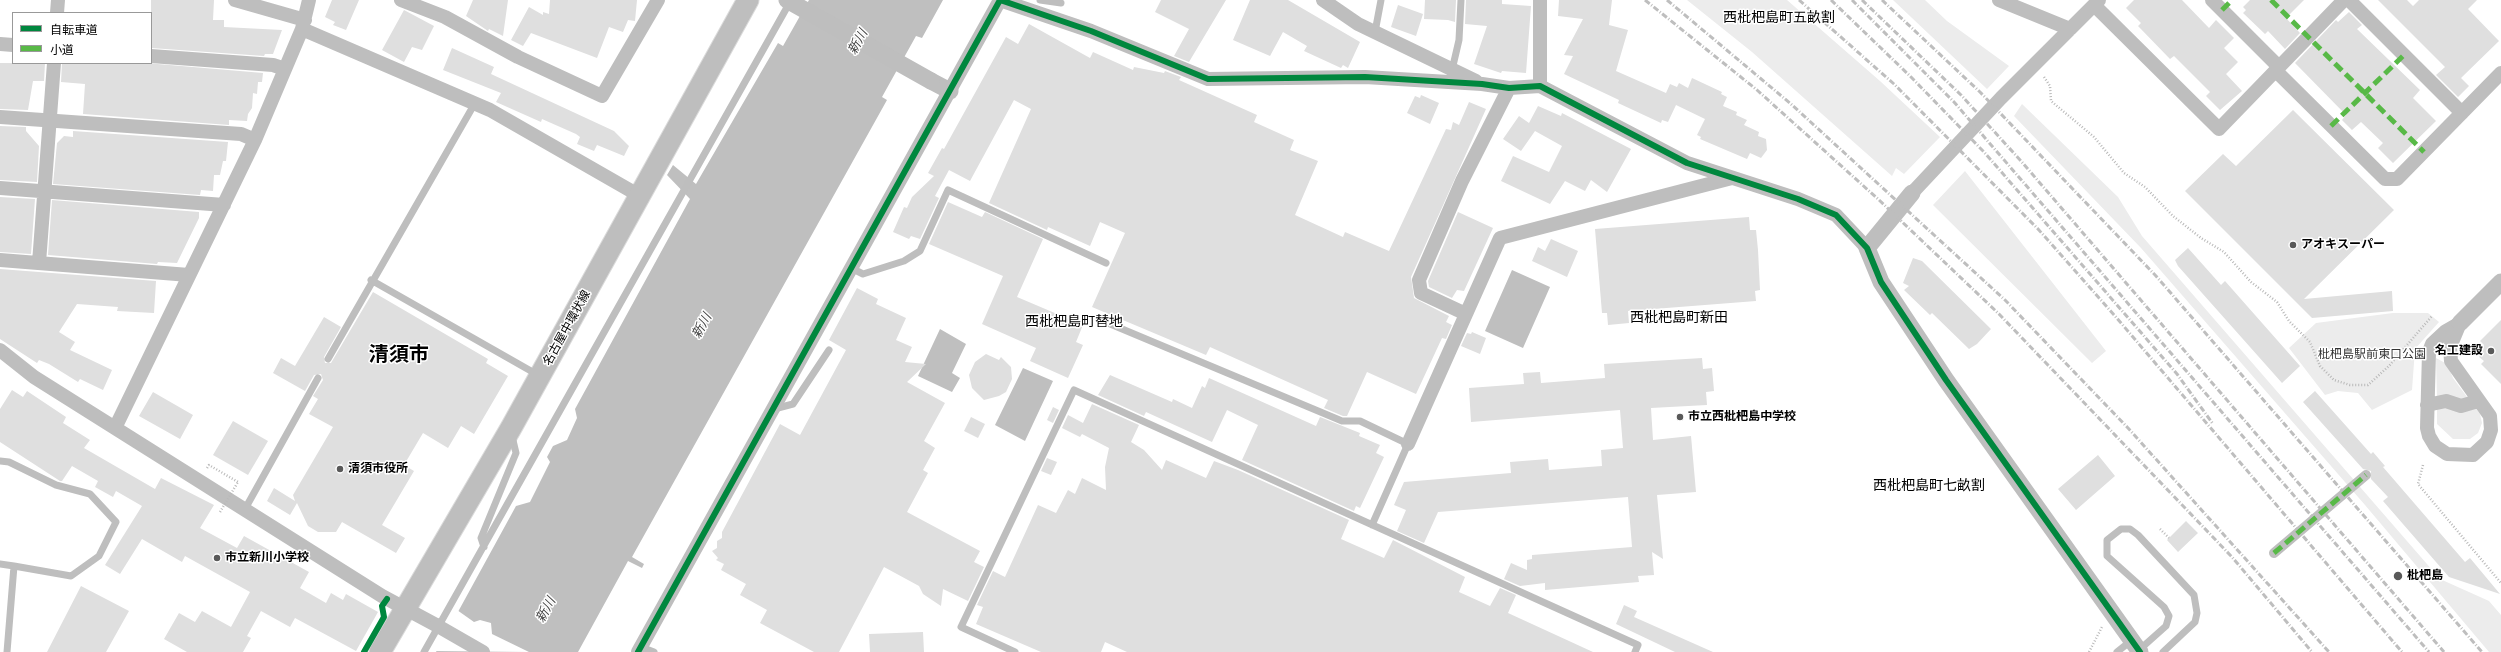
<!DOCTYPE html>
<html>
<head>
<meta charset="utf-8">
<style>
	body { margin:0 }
	#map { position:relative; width:2501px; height:652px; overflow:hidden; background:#fff; font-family:Rubik,"Noto Sans JP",sans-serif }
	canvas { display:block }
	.legend { position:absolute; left:12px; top:12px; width:140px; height:52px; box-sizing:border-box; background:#fff; border:1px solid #999; margin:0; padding:5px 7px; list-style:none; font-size:12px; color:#000 }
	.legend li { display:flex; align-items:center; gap:8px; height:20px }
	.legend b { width:20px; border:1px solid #999 }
</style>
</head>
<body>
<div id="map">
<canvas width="2501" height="652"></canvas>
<ul class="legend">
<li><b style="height:5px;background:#00873e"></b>自転車道</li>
<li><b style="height:5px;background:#58b947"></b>小道</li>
</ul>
</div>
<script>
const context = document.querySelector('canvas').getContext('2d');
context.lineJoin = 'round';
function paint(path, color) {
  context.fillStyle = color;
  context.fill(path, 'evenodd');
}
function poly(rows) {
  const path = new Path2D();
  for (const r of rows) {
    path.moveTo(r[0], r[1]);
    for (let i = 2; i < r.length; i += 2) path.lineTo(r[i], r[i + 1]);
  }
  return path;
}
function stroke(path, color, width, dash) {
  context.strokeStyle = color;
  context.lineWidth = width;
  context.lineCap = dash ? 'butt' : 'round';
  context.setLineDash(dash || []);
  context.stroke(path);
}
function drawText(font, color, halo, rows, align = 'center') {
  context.font = font + ' Rubik,"Noto Sans JP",sans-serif';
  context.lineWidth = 3;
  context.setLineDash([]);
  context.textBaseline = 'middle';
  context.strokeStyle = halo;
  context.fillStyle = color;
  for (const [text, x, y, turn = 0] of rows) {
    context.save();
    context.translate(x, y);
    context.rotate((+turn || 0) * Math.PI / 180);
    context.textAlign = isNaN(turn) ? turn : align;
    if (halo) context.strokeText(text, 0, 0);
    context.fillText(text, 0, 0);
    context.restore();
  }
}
paint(poly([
	[1687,0,1787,0,1880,81,1940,137,1904,174,1896,168,1892,176,1752,52],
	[1893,0,1925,0,1947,21,2009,66,1987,89],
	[2022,104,2118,197,2142,236,2440,579,2489,601,2501,615,2501,652,2489,652,2365,505,2141,248,2014,116],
	[1965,171,2106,351,2092,363,1933,205],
	[2393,313,2428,313,2439,322,2415,349,2412,390,2372,410,2358,393,2338,391,2325,395,2289,348,2316,323],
	[2436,358,2447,364,2453,378,2470,401,2437,400],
	[2474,406,2480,414,2482,423,2478,433,2470,439,2453,439,2437,424,2437,407]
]), '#ececec');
paint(poly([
	[809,0,943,0,922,38,916,36,882,97,887,100,632,557,644,564,642,568,628,561,578,652,436,652,516,506,530,502,550,462,547,457,553,446,567,440,577,418,575,409,690,199,667,175,673,165,696,184,778,43,783,46],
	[1512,270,1550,287,1523,348,1485,331],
	[940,329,966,344,952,373,960,378,952,392,918,376],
	[1023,368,1053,381,1025,441,995,425]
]), '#bfbfbf');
paint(poly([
	[457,610,474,622,480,620,491,623,492,634,529,652,434,651]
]), '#fff');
paint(poly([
	[151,0,214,0,213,20,224,20,224,27,282,30,273,54,265,54,264,56,151,48],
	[332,0,359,0,346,30,333,25,335,22,325,17],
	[473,0,508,0,503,36,489,29,488,31,466,16],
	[550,0,637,0,635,21,628,20,623,32,609,27,597,58,531,33,523,46,511,40,529,7,543,15,543,12,549,14],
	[1161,0,1226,0,1189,62,1174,56,1189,29,1155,12],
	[1250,0,1288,0,1360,42,1348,68,1343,65,1341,68,1304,51,1307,46,1283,32,1270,56,1233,40],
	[1425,0,1456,0,1455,22,1448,20,1424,19],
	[1466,0,1502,0,1502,4,1531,6,1526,73,1502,71,1501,73,1474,64,1487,26,1465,24],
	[1559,0,1612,0,1609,25,1628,30,1616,71,1666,93,1670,84,1677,87,1679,83,1688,88,1692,78,1722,92,1721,94,1727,97,1723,106,1737,112,1736,115,1747,120,1744,125,1759,132,1758,136,1766,139,1767,150,1761,158,1750,153,1747,159,1700,139,1701,137,1697,135,1705,119,1676,105,1668,122,1662,120,1661,123,1618,103,1619,100,1564,74,1573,56,1564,55,1583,19,1558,16],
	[2134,0,2182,0,2209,28,2216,20,2234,38,2224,48,2238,62,2226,74,2242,91,2220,110,2206,96,2210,92,2174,56,2170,59,2138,26,2141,23,2126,8],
	[2250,0,2304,0,2286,18,2300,33,2285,49,2268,31,2265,34,2243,13,2246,10,2243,7],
	[2378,0,2407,0,2413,6,2419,0,2477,0,2468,9,2499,41,2461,78,2469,86,2458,97,2436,75,2445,67],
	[1398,5,1423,14,1416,36,1391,27],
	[404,10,434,26,422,50,412,47,404,62,382,50],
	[2349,12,2362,25,2357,29,2420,90,2413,98,2436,121,2393,163,2378,148,2383,143,2361,122,2352,130,2342,120,2346,115,2295,63,2336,20,2338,22],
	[1029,24,1090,58,1093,52,1133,70,1134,67,1164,73,1165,71,1181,77,1179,80,1257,115,1254,122,1294,140,1290,150,1318,161,1295,215,1343,237,1345,232,1389,251,1446,129,1451,130,1453,122,1459,125,1469,102,1486,109,1411,277,1414,298,1449,316,1446,322,1452,325,1446,339,1442,338,1416,394,1367,372,1347,416,1343,416,1324,408,1328,400,1210,347,1206,355,1092,307,1125,233,1100,222,1090,246,1048,227,1047,230,989,203,1031,109,1014,100,970,181,949,170,935,196,939,198,920,239,911,236,909,239,893,232,904,207,907,208,912,197,934,176,928,173,942,148,944,149,1006,37,1018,44],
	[452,48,494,67,491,74,614,131,629,146,624,156,597,145,594,151,577,144,580,137,576,134,542,119,541,122,496,102,501,93,443,70],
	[0,63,45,63,44,81,33,81,28,110,0,109],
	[62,63,146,63,263,73,262,82,258,82,257,94,253,93,252,108,248,114,247,121,229,120,229,125,83,114,85,84,61,82],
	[1421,95,1439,103,1430,124,1407,113,1415,96,1420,98],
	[1538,106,1561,116,1562,113,1631,149,1607,192,1591,180,1585,191,1565,181,1550,204,1501,181,1513,156,1549,172,1562,146,1535,131,1521,151,1503,139,1519,116,1529,123],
	[2293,110,2394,210,2304,299,2392,291,2393,311,2312,318,2185,191,2223,154,2236,166],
	[0,126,26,127,26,131,39,146,37,182,0,180],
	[73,131,228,142,226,161,223,161,220,175,214,175,213,191,201,190,200,195,53,184,57,143,64,136,73,137],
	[0,197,35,199,31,254,0,252],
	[52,200,199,212,199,218,177,263,158,262,157,264,48,255],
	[948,202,982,217,985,212,1043,239,1017,297,1083,325,1076,342,1083,345,1068,378,1030,361,1036,348,982,324,1003,276,929,244],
	[1458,212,1493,228,1464,291,1457,290,1452,298,1429,287,1428,281],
	[1749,217,1750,230,1756,230,1758,250,1760,290,1755,291,1756,301,1628,311,1629,323,1608,325,1607,313,1602,313,1595,229],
	[1551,239,1578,251,1567,277,1532,261,1538,247,1545,251],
	[2188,248,2221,285,2225,281,2300,366,2282,383,2178,266,2175,260],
	[1913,258,1922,261,1991,329,1977,344,1969,349,1932,313,1930,315,1904,290,1909,286,1903,283],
	[0,269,156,281,154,313,117,311,118,307,77,304,59,332,75,342,70,350,112,370,103,390,80,379,78,382,49,364,39,360,37,363,0,339],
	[857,288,878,299,876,304,906,318,896,340,912,347,905,362,926,364,907,382,945,403,924,441,935,448,923,470,928,473,907,512,980,551,974,562,984,567,968,601,943,589,941,606,923,594,919,586,884,567,839,652,814,652,760,623,767,610,740,595,746,584,721,570,724,564,716,560,718,558,712,551,717,548,717,541,722,538,722,532,780,424,800,435,846,350,829,340],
	[373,292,488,359,486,363,508,376,474,434,461,426,448,448,423,433,404,465,414,471,382,525,405,538,396,553,342,522,336,532,318,532,308,526,297,503,290,515,267,501,274,488,295,501,293,495,333,427,309,414,318,399,313,396,323,380,321,374,314,375,305,391,273,373,281,358,295,366,324,317,341,327,324,357,325,363,331,363],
	[2501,320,2501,384,2481,364,2484,361,2479,357,2483,353,2480,349,2484,345,2480,341],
	[1472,332,1486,338,1480,354,1461,346,1467,333,1471,334],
	[986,354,999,360,1001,357,1011,367,1012,379,1006,392,999,396,984,400,972,388,969,375,975,362],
	[1702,358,1703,369,1712,368,1714,391,1706,392,1707,405,1651,408,1653,440,1691,436,1696,492,1657,495,1663,559,1652,552,1654,575,1638,576,1639,582,1545,590,1545,583,1520,586,1504,579,1511,563,1527,570,1527,560,1532,559,1532,555,1632,547,1628,497,1438,512,1424,543,1397,531,1406,510,1394,505,1404,482,1511,473,1510,462,1548,459,1549,470,1602,466,1601,450,1623,448,1620,410,1471,422,1469,388,1524,384,1523,373,1540,372,1541,383,1605,378,1604,364],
	[1110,375,1172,402,1173,399,1192,408,1202,386,1205,388,1209,378,1316,426,1320,417,1360,433,1359,436,1380,445,1376,453,1384,457,1360,508,1356,506,1354,511,1242,460,1258,425,1227,410,1212,442,1146,412,1144,416,1098,395],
	[12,390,23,397,27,391,66,417,63,423,90,440,84,448,155,489,161,478,214,505,200,528,237,548,244,536,309,572,300,588,326,603,331,593,343,600,346,594,378,612,356,651,295,618,290,627,261,611,247,636,251,638,243,652,187,652,164,639,179,613,195,622,202,611,231,627,250,592,185,556,182,562,142,539,120,574,105,565,142,506,116,491,113,497,95,487,98,481,72,466,62,481,60,481,0,442,0,409],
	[2315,391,2371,454,2373,452,2385,466,2383,467,2465,562,2470,558,2500,594,2449,577,2383,501,2388,497,2371,479,2371,471,2363,469,2303,402],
	[153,392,193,415,180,439,139,416],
	[1092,404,1139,425,1131,442,1144,450,1162,470,1166,460,1206,478,1214,461,1238,470,1349,520,1341,539,1384,558,1393,540,1465,577,1459,592,1490,606,1500,588,1516,595,1508,613,1593,652,1127,652,1105,642,1101,652,1041,652,976,624,983,607,977,605,993,571,1005,577,1038,505,1056,513,1068,490,1075,494,1082,478,1106,490,1105,467,1109,448,1082,434,1080,437,1062,428,1068,415,1083,423],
	[1053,407,1059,410,1053,423,1047,420],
	[971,417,985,424,978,438,964,431],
	[233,421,268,441,248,475,213,455],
	[2098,455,2115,476,2076,510,2058,489],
	[1047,458,1057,462,1051,475,1041,471],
	[2186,521,2198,533,2178,552,2167,540],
	[81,586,129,611,106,652,47,652],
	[1624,605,1637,611,1634,617,1713,652,1675,652,1616,624],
	[923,632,924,652,870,652,869,634]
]), '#dfdfdf');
const primary = poly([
	[380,652,511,428,748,0]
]);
stroke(primary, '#dbdbdb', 23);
stroke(poly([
	[2044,77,2050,86,2051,101,2094,137,2124,173,2145,187,2173,216,2201,238,2224,252,2251,282,2277,302,2289,321,2310,342,2320,366,2334,380,2350,385,2368,385,2389,366,2432,316],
	[2423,465,2418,484,2501,583],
	[207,468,209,465,238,482],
	[2160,529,2169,538],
	[2089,652,2102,627]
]), '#b9b9b9', 2.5, [1, 2]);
stroke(poly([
	[1040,0,1061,3],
	[1375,32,1381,0],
	[1452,70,1459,40,1461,0],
	[851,268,863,274,904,261,920,251,948,190,1106,263],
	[371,280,538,375],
	[1103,321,1342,421,1360,421,1408,444,1372,525],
	[328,359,475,103],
	[774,409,793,404,829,350],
	[0,461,9,462,56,485,90,494,116,522,99,556,71,576,14,566],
	[245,509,318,378],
	[484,547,481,538,516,453,512,436],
	[0,564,14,566,7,652],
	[641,647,654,652],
	[2139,650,2166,626,2169,616,2164,607,2107,556,2107,540,2121,529,2130,529,2138,535,2194,595,2197,613,2195,622,2163,652],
	[424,652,790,2],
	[1015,652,961,627,1074,390,1638,645,1635,652],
	[2117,652,2132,640]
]), '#bebebe', 7);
stroke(poly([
	[235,0,305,20],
	[401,0,445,17,518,57,602,96,658,0],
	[1000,0,1091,31,1208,79,1365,77,1482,84,1509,88,1540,86,1687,163,1798,199,1836,215,1867,248],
	[1323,0,1358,24,1476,81],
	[1540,0,1540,86],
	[1999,0,2070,29],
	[2212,0,2279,67],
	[2349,0,2462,113],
	[2094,5,2219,129,2344,0],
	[57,13,58,0],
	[302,29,490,110,640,196],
	[0,44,13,45],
	[151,56,273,65,285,69],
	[2276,71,2385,179,2397,179,2501,73],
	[0,117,241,134,255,140],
	[0,188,224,205],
	[1912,193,2001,98,2099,0],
	[0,260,189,275],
	[39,263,54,63],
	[1466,314,1421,293,1419,280,1462,181,1509,88],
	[2460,323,2450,347,2451,361,2490,416,2491,430,2487,442,2473,455,2447,454,2435,446,2429,436,2427,428,2429,352,2432,344,2446,331,2460,323],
	[0,350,34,377,382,596,436,625],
	[2427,405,2446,401,2461,406,2478,401],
	[116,426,255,140,302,29,309,0],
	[1408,444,1500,238,1732,178],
	[638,652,1000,0]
]), '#bebebe', 14);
stroke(poly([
	[931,81,950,91],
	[1912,193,1867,248,1881,282,1946,380,2140,652],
	[2460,323,2501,282]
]), '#bebebe', 17);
stroke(primary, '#bebebe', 21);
stroke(poly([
	[1645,0,1757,90,1878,199,1999,314,2232,557,2312,652],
	[1667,0,1791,104,2005,300,2128,428,2329,652],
	[1799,0,1894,84,2038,229,2115,316,2402,652],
	[1831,0,1911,77,1984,152,2177,374,2213,424],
	[1852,0,1954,102,2429,652],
	[1862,0,1961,95,2021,161,2444,652],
	[1882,0,1980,92,2156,276,2482,652]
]), '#bebebe', 3, [6, 2, 1, 2]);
stroke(poly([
	[220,512,238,482]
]), '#b9b9b9', 2.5, [1, 2]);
stroke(poly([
	[2274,553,2366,475]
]), '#bebebe', 10);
stroke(poly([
	[436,625,483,652]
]), '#bebebe', 14);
stroke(poly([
	[787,0,931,81]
]), '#bebebe', 17);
stroke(poly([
	[2271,0,2424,152],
	[2222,10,2232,0],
	[2331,126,2404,55],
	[2274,553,2366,475]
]), '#58b947', 5, [10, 5]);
stroke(poly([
	[1000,0,1091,31,1208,79,1365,77,1482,84,1509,88,1540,86,1687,163,1798,199,1836,215,1867,248,1881,282,1946,380,2140,652],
	[364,652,384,617,382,606,387,599],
	[638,652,1000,0]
]), '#00873e', 6);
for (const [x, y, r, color] of [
	[2293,245,4,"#595959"],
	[2491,351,4,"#595959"],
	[1680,417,4,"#595959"],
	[340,469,4,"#595959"],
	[217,558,4,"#595959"],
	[2398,576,5,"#595959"]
]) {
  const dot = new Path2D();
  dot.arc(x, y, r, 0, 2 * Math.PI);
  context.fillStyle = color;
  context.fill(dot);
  stroke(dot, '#fff', 1.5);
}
drawText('bold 12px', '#000', '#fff', [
	["アオキスーパー",2301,245],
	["名工建設",2483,351,"right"],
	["市立西枇杷島中学校",1688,417],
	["清須市役所",348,469],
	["市立新川小学校",225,558],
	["枇杷島",2407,576]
], 'left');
drawText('12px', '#000', '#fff', [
	["名古屋中環状線",567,328,-61]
]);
drawText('12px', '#333', '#fff', [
	["枇杷島駅前東口公園",2372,355]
]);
drawText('italic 13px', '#444', '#fff', [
	["新川",858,42,-61],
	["新川",702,326,-61],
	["新川",546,610,-61]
]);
drawText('14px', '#000', '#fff', [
	["西枇杷島町五畝割",1779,18],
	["西枇杷島町新田",1679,318],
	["西枇杷島町替地",1074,322],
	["西枇杷島町七畝割",1929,486]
]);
drawText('bold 20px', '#000', '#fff', [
	["清須市",399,355]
]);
</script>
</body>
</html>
